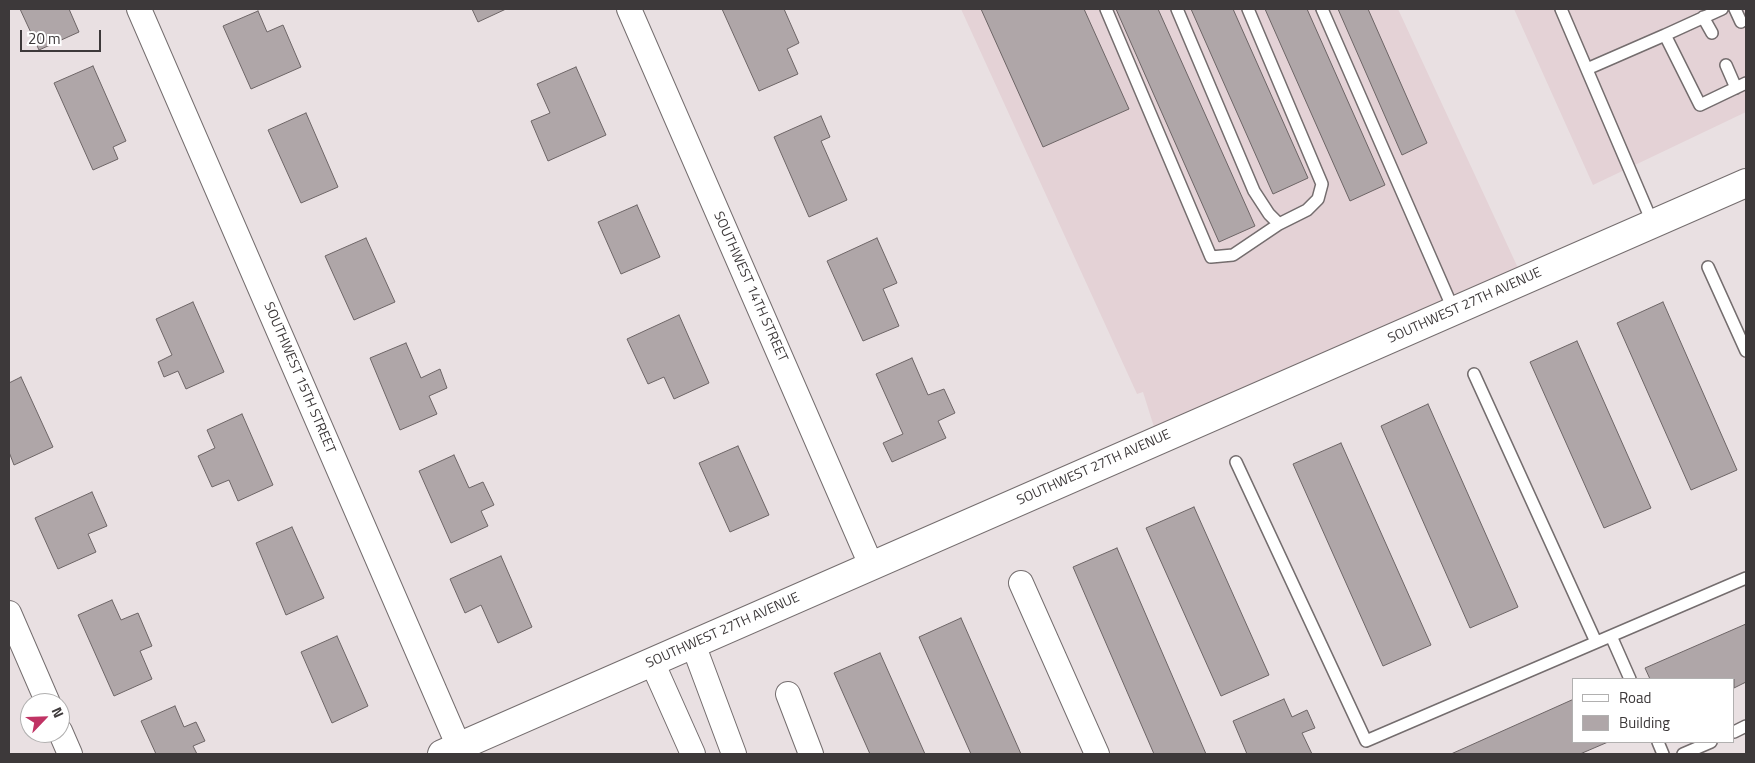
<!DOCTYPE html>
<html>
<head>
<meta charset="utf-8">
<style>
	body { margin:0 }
	#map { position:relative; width:1755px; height:763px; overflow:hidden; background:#e9e0e2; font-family:"Titillium Web",sans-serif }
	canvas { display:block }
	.frame { position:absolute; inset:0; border:10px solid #3d393a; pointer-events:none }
	.legend { position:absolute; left:1572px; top:678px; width:162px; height:65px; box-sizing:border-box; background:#fff; border:1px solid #b1b0b0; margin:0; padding:6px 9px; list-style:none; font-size:15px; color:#3d393a }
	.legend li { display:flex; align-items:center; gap:10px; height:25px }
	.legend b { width:25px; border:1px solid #b1b0b0 }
	.north { position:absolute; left:20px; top:693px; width:50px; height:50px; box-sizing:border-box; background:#fff; border:1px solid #b1b0b0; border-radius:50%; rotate:66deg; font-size:14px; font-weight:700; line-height:20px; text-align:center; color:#3d393a }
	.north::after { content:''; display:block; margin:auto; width:18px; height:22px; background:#c03364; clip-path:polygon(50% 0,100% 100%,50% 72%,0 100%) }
	.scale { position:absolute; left:20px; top:30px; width:81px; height:22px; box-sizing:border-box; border:2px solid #3d393a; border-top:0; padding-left:6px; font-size:15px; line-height:18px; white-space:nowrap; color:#3d393a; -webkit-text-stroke:4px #fff; paint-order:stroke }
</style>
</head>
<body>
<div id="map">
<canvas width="1755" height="763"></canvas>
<div class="frame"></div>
<ul class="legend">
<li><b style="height:6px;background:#fff"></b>Road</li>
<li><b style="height:14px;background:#afa6a8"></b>Building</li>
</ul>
<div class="north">N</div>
<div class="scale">20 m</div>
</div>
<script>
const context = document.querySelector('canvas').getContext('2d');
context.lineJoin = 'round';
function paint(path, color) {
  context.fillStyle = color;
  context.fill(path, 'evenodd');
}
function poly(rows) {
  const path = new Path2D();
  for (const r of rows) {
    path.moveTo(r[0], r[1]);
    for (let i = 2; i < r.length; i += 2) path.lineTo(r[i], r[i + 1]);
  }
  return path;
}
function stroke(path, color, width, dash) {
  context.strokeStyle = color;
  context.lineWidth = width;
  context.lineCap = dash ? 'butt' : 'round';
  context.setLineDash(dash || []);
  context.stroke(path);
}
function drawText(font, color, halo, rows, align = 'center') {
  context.font = font + ' "Titillium Web",sans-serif';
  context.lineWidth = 4;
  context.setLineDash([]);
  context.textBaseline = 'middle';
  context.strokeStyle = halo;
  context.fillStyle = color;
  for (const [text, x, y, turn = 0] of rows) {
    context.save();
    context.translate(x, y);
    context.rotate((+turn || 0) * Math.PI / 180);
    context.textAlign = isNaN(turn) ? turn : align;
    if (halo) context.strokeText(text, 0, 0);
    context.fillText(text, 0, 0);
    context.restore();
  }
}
paint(poly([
	[961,9,1398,9,1518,268,1154,427,1143,392,1137,394],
	[1514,9,1746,9,1746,112,1593,185]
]), '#e4d2d6');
const building = poly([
	[20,9,69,9,79,32,39,50,20,9],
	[472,9,506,9,478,22,472,9],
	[722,9,784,9,799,43,787,49,798,74,759,91,722,9],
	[981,9,1084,9,1129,109,1043,147,981,9],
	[1116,9,1158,9,1255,226,1219,242,1116,9],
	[1191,9,1233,9,1308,178,1273,194,1191,9],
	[1265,9,1307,9,1385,185,1350,201,1265,9],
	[1338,9,1368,9,1427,143,1402,155,1338,9],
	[258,11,267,32,283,25,301,67,251,89,223,26,258,11],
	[93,66,126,141,113,147,118,159,93,170,54,83,93,66],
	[576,67,606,135,548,161,531,121,550,113,537,84,576,67],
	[306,113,338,187,301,203,268,130,306,113],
	[821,116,830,137,821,141,847,200,809,217,774,137,821,116],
	[637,205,660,257,621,274,598,222,637,205],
	[366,238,395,302,354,320,325,256,366,238],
	[877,238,897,283,883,289,899,326,863,341,827,261,877,238],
	[193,302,224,372,186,389,178,371,164,377,158,362,172,355,156,319,193,302],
	[1663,302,1737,470,1691,490,1617,323,1663,302],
	[679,315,709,383,674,399,664,377,648,384,627,339,679,315],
	[1577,341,1651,508,1604,528,1530,362,1577,341],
	[406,343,421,378,440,369,447,388,429,396,437,414,400,430,370,358,406,343],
	[912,358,928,395,944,389,955,413,938,421,946,438,892,462,883,443,903,434,876,374,912,358],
	[21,377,53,447,14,465,9,452,9,383,21,377],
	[1428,404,1518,607,1470,628,1381,426,1428,404],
	[242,414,273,485,238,501,229,480,212,487,198,456,215,448,207,430,242,414],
	[1341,443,1431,645,1383,666,1293,464,1341,443],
	[738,446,769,515,730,532,699,463,738,446],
	[454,455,469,488,483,482,494,505,481,511,488,526,451,543,419,471,454,455],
	[92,492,107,526,88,534,96,552,58,569,35,518,92,492],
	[1194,507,1269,675,1221,696,1146,528,1194,507],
	[292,527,324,598,286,615,256,543,292,527],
	[1117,548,1206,754,1154,754,1073,567,1117,548],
	[501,556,532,627,498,643,481,605,465,613,450,579,501,556],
	[112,600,121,620,138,613,152,646,140,651,152,679,114,696,78,615,112,600],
	[961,618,1021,754,971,754,919,637,961,618],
	[1746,624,1746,682,1734,688,1734,679,1650,679,1645,668,1746,624],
	[337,636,368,706,332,723,301,652,337,636],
	[880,653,925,754,870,754,834,673,880,653],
	[1284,699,1292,717,1307,710,1315,728,1302,733,1312,754,1247,754,1233,721,1284,699],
	[1574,699,1574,742,1608,742,1580,754,1451,754,1574,699],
	[175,706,184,727,196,722,205,741,193,746,197,754,156,754,141,721,175,706]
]);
paint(building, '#afa6a8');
stroke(building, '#6d6566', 1);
const service = poly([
	[1106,9,1211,257,1233,255,1279,224],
	[1177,9,1254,191,1269,214,1279,224,1307,210,1318,199,1322,184,1248,9],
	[1322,9,1454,311],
	[1561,9,1653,224],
	[1735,9,1741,22],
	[1703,17,1712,33],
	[1665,35,1722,9],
	[1726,65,1736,88],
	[1587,69,1665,35,1700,105,1746,83],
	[1708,267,1746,351],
	[1474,374,1596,642],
	[1236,462,1366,741,1746,578],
	[1611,636,1630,679],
	[1734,732,1746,726],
	[1658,742,1663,754],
	[1683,754,1711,742]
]);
const minor = poly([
	[139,9,459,747],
	[629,9,871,565],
	[1021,583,1097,754],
	[9,613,48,703],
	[693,644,734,754],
	[652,662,693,754],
	[788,694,811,754],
	[60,731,70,754]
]);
const secondary = poly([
	[442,754,1746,183]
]);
stroke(service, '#746d6e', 14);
stroke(minor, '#746d6e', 26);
stroke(secondary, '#746d6e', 30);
stroke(service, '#fff', 11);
stroke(minor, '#fff', 24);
stroke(secondary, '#fff', 28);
drawText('14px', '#3d393a', '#fff', [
	["SOUTHWEST 14TH STREET",750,287,66],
	["SOUTHWEST 27TH AVENUE",1465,306,-24],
	["SOUTHWEST 15TH STREET",299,378,67],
	["SOUTHWEST 27TH AVENUE",1094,468,-24],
	["SOUTHWEST 27TH AVENUE",723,631,-24]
]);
</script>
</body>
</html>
